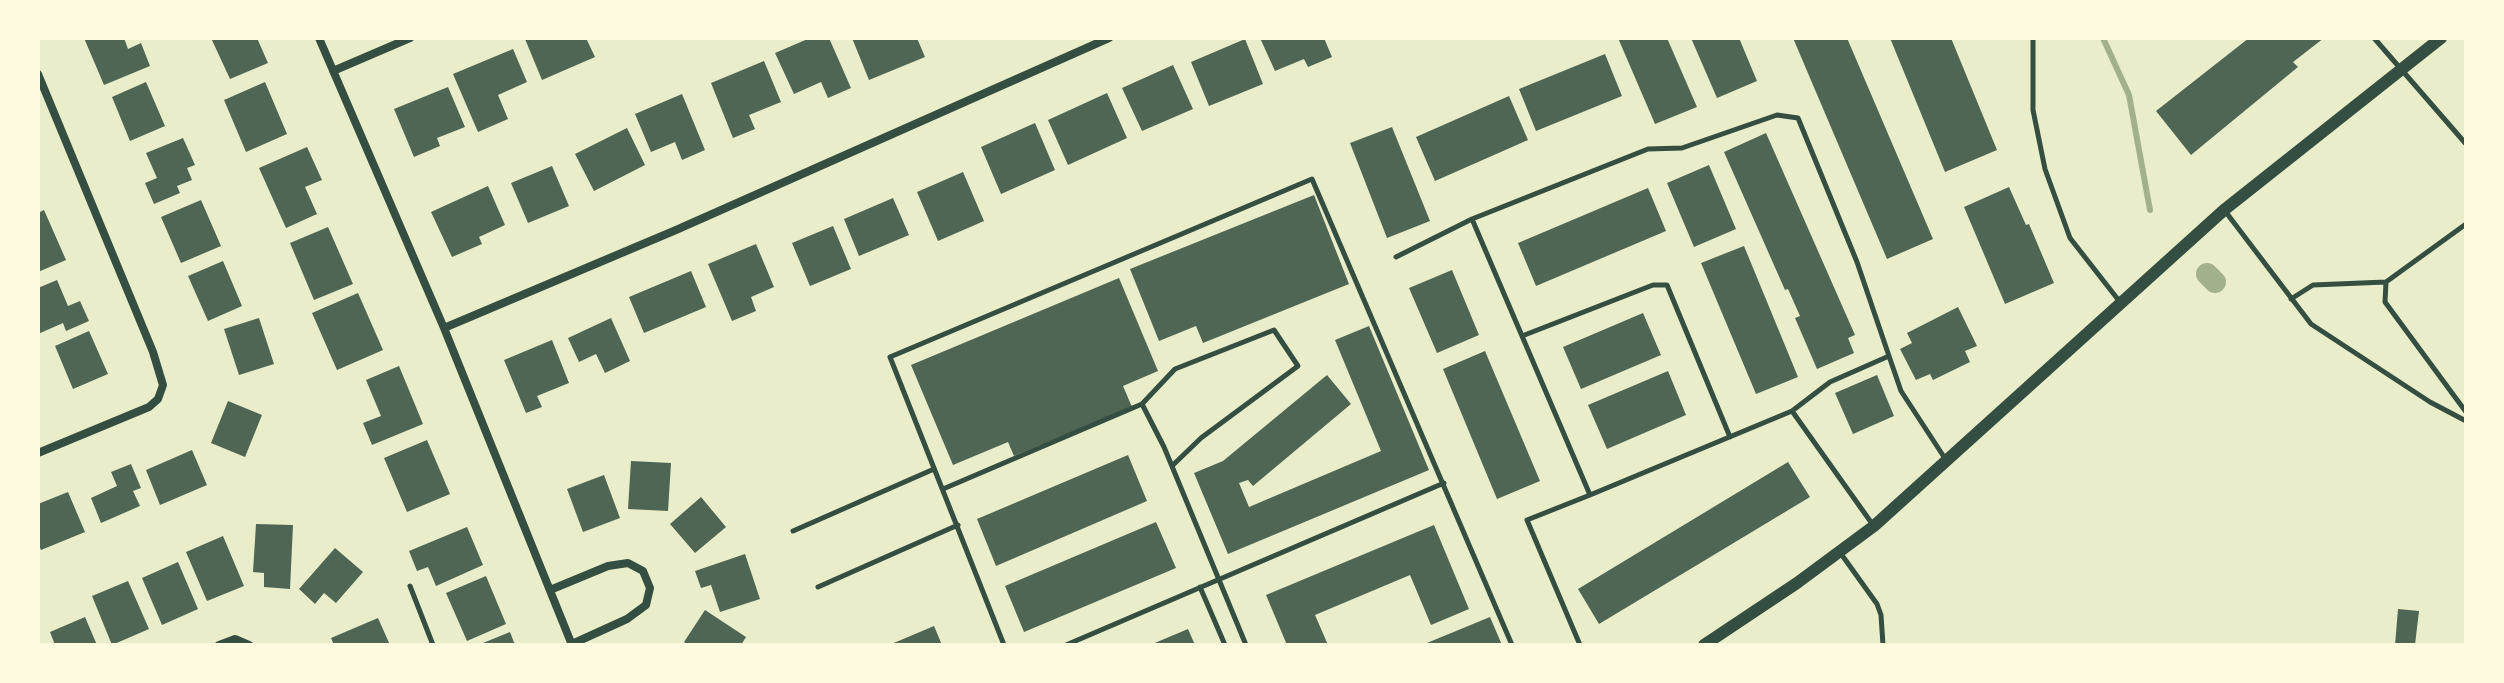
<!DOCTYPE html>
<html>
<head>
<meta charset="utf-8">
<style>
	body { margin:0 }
	#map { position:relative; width:2504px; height:683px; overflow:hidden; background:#e9edc9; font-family:Arial,sans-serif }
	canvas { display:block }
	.frame { position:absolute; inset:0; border:40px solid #fefae0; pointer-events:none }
</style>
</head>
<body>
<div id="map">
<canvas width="2504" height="683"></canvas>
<div class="frame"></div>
</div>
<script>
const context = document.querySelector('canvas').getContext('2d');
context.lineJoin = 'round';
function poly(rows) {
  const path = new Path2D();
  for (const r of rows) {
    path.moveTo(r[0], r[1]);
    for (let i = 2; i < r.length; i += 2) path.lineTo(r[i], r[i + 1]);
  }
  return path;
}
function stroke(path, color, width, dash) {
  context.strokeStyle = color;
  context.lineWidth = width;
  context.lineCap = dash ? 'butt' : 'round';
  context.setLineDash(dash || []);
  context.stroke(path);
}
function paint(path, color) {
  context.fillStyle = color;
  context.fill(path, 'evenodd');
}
stroke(poly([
	[2103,38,2129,95,2150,210]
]), '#a3b18a', 6);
stroke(poly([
	[2207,274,2215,282]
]), '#a3b18a', 22);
paint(poly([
	[84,38,124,38,128,49,141,43,150,66,104,85],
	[211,38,257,38,268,63,230,79],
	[528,38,586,38,595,57,542,80,525,39],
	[810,38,829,38,851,88,828,98,821,82,794,94,775,53],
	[852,38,917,38,925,57,869,80],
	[1260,38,1324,38,1332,57,1308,67,1304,59,1275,71],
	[1618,38,1667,38,1697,107,1655,124],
	[1691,38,1739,38,1757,81,1717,98],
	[1793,38,1847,38,1933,239,1887,259],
	[1890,38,1951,38,1997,150,1945,172],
	[2249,38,2324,38,2293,62,2298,67,2191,155,2156,111],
	[1245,39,1263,84,1209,106,1191,62],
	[513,49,527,82,498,95,508,119,478,132,453,74],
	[1605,54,1622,96,1536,131,1519,89],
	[764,61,781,102,749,115,755,129,733,138,711,83],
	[1173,65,1193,109,1142,131,1122,88],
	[146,82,165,126,130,141,112,97],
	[265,82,287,134,246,152,224,100],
	[448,87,465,127,437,138,440,146,414,157,394,109],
	[1107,93,1127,138,1068,165,1048,120],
	[682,94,705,150,682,160,675,142,651,152,635,114],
	[1509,96,1528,140,1435,181,1416,137],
	[1035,123,1055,170,1001,194,981,147],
	[1392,127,1430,221,1387,238,1350,143],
	[627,128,645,165,594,191,575,154],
	[1766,133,1855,335,1848,338,1854,353,1817,369,1795,318,1800,316,1788,289,1785,290,1724,152],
	[183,138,195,165,187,168,192,180,177,186,180,193,154,204,145,183,157,178,146,153],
	[307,147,322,180,305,187,317,214,286,228,259,168],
	[1709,165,1736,229,1694,247,1667,183],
	[552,166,569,206,528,223,511,183],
	[963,172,984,221,938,241,917,192],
	[488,186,505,225,479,237,482,244,452,257,431,212],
	[2009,187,2026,225,2029,224,2054,283,2005,304,1964,207],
	[1648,188,1666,231,1536,286,1518,243],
	[1314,195,1349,284,1203,343,1196,326,1159,341,1130,269],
	[893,198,909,235,859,256,844,219],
	[201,200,221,246,181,263,161,217],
	[44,210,66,260,38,272,38,213],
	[833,226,851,269,810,286,792,243],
	[328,227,353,284,314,300,290,243],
	[756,244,774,287,751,297,756,311,732,321,708,264],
	[1744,246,1798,377,1756,394,1701,263],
	[223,261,242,306,208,321,188,276],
	[1452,270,1479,335,1437,353,1409,288],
	[691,271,706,307,644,333,629,297],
	[1119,278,1158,371,1123,386,1132,407,1014,456,1008,442,953,465,911,365],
	[57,280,68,306,80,301,89,321,66,331,63,323,38,334,38,288],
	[358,293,383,350,337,370,312,313],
	[1958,307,1977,346,1965,351,1970,362,1933,380,1930,374,1916,380,1900,349,1912,343,1907,333],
	[1643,313,1661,355,1581,389,1563,347],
	[259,318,274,364,239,375,224,329],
	[611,318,630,361,605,373,596,354,579,362,568,338],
	[1369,326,1429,470,1228,554,1194,473,1223,461,1327,375,1351,404,1253,486,1248,480,1239,483,1249,507,1381,451,1335,340],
	[89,331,108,374,73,389,55,346],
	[552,340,569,383,537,396,542,407,526,413,504,360],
	[1485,351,1540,481,1497,499,1443,369],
	[399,366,423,424,372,445,363,423,381,416,366,380],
	[1668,371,1686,415,1607,449,1588,405],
	[1877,375,1894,416,1853,434,1835,393],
	[228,401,262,415,245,457,211,443],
	[427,440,450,494,407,512,384,458],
	[192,450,207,485,160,505,146,470],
	[1128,455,1147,501,996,566,977,519],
	[631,461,671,463,668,511,628,509],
	[1788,462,1810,497,1599,624,1578,589],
	[131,464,141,488,133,491,140,506,101,523,91,498,117,486,111,472],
	[604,475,620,518,583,532,567,489],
	[68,492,85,532,41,550,38,544,38,504],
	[701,497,726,527,695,553,670,524],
	[1156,522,1176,568,1024,632,1005,586],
	[256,524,293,525,290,589,264,587,264,573,253,572],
	[1434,525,1469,609,1431,625,1410,575,1315,615,1328,645,1287,645,1266,595],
	[467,527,483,565,436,586,428,567,417,571,409,551],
	[223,536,244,586,207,601,186,552],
	[335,548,363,572,336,603,324,593,315,604,299,589],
	[745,554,760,599,720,612,711,585,701,588,695,571],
	[178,562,198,609,162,625,142,578],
	[486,576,506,624,467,641,446,593],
	[128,581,149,629,112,645,92,596],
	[2398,609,2419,611,2415,645,2395,645],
	[705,610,746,637,741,645,689,645,684,642],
	[85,617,97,645,55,645,50,632],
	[1490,617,1502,645,1422,645],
	[378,618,390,645,334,645,331,638],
	[934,626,942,645,889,645],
	[1188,629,1195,645,1150,645],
	[510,632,515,645,478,645]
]), '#4f6655');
stroke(poly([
	[2033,38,2033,110,2045,169,2070,238,2120,302],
	[2374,38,2466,144],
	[2225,211,2311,324,2430,402,2466,421],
	[1396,257,1472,219],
	[2386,282,2385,302,2466,412],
	[2291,299,2313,285,2386,282,2466,224],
	[1522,336,1653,285,1667,285,1730,437],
	[1889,356,1830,382,1792,411,1590,495,1472,219,1648,149,1682,148,1777,115,1798,118,1857,262,1889,356,1901,391,1946,460],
	[1142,404,1175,369,1274,330,1298,366,1201,438,1172,466],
	[1792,411,1873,525],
	[943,489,1142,404,1164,447,1246,645],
	[793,531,934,469],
	[1839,551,1877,604,1881,615,1883,645],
	[410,586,433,645],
	[818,587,958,525],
	[1200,587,1225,645],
	[1004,645,890,357,1312,179,1512,645],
	[1066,645,1444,483],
	[1580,645,1527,520,1590,495]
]), '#344e41', 5);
stroke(poly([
	[319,38,444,328,572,645],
	[333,71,410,38],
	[38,74,153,352,163,385,158,399,149,407,38,453],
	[444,328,676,230,1109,38],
	[550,590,608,566,628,563,643,571,650,588,646,605,627,619,572,644],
	[219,645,235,639,249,645]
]), '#344e41', 8);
stroke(poly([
	[1704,645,1797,583,1874,526,2224,210,2441,38]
]), '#344e41', 12);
</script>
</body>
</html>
